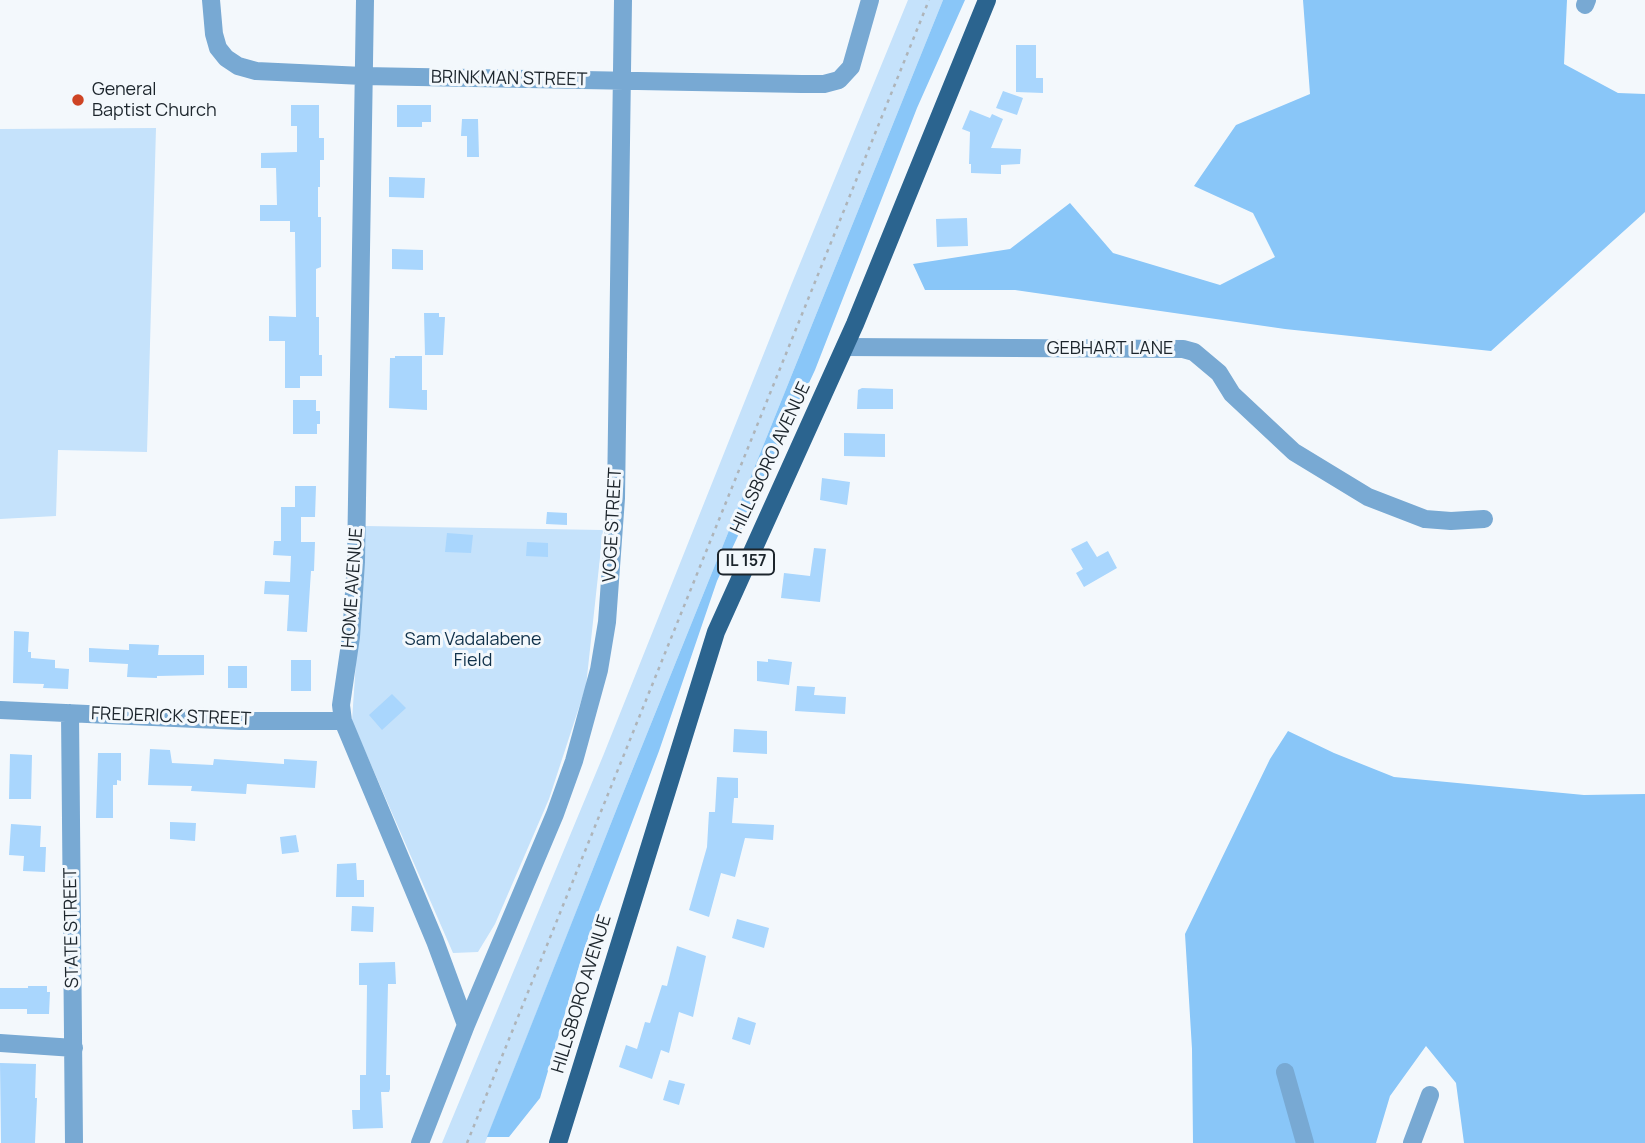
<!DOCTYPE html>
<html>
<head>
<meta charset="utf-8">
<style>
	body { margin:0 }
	canvas { display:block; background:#f3f8fc }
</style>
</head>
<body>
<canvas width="1645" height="1143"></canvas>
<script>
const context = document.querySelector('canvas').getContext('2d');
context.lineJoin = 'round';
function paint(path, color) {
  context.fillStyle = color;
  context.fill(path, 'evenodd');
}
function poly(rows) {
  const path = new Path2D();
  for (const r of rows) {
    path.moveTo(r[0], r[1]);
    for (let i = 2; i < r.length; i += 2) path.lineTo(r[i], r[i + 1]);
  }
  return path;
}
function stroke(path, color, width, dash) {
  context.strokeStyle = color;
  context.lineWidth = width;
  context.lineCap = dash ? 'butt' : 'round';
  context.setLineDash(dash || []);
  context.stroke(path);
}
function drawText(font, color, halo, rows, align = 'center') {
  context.font = font + ' Manrope,sans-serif';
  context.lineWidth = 6;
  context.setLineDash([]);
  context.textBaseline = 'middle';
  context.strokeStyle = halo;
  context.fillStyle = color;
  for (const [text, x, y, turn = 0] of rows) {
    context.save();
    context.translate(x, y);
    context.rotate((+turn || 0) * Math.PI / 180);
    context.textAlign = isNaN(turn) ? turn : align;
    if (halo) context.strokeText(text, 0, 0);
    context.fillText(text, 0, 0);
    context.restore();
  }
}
paint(poly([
	[908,0,943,0,619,803,485,1143,442,1143,603,756,792,283],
	[156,128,147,452,58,450,56,516,0,519,0,129],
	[365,526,603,530,586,686,549,799,495,924,478,952,453,953,352,721]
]), '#c5e2fb');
paint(poly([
	[943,0,965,0,917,108,815,370,717,581,659,751,584,949,540,1098,509,1137,487,1137,619,803],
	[1303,0,1567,0,1564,64,1618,93,1645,94,1645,212,1491,351,1285,329,1015,290,925,290,913,264,1010,249,1070,203,1113,253,1220,285,1275,257,1253,213,1194,186,1236,125,1310,94],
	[1288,731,1334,753,1394,777,1584,795,1645,794,1645,1143,1464,1143,1456,1083,1426,1046,1390,1096,1376,1143,1193,1143,1192,1049,1185,934,1270,759]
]), '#89c6f8');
paint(poly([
	[1016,45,1036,45,1036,78,1043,78,1043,93,1016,92],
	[1003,91,1023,98,1017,115,996,108],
	[291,105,319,105,319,138,324,138,324,160,320,160,320,187,318,187,318,217,321,217,321,267,316,269,316,317,319,317,319,355,322,355,322,376,300,376,300,388,285,388,285,341,269,341,269,316,296,317,295,232,290,232,290,221,260,221,260,205,277,205,276,168,261,168,261,153,297,152,297,126,291,126],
	[397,105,431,105,431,122,422,122,422,127,397,127],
	[970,110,990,118,992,114,1003,119,991,148,1021,149,1020,164,1001,165,1001,174,998,174,971,173,971,164,969,164,970,132,962,129],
	[462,119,478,119,479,157,467,157,467,136,461,136],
	[389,177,425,178,424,198,389,197],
	[967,218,968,246,937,247,936,219],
	[392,249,423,250,423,270,392,269],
	[424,313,439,313,439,317,445,317,443,355,425,355],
	[395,356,422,356,422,390,427,390,427,410,389,408,390,358,395,358],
	[862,388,893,389,893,409,857,409,858,390],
	[293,400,316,400,316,411,320,411,320,424,317,424,317,434,293,434],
	[844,433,885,434,885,457,844,456],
	[822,478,850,482,847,505,820,500],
	[295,486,316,486,315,517,301,517,301,542,315,542,314,571,311,571,307,632,287,631,289,595,264,594,265,581,290,582,291,556,273,555,274,541,281,541,281,507,295,507],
	[547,512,567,513,567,525,546,524],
	[447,533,473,535,471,553,445,552],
	[1087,541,1097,557,1108,551,1117,568,1084,587,1076,573,1083,569,1071,549],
	[527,542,548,543,548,557,526,556],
	[814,548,826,549,820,602,781,598,784,573,810,576],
	[14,631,29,632,28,652,31,652,31,658,55,660,55,668,69,669,68,689,43,688,44,684,13,683],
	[129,644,159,645,158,655,204,655,204,675,157,676,157,678,127,677,128,664,89,662,89,648,129,650],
	[768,659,792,662,789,685,757,681,757,661,768,662],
	[291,660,311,660,311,691,291,691],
	[228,666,247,666,247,688,228,688],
	[797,686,815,687,814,695,846,697,845,714,795,711],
	[392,694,406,708,382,730,369,715],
	[734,729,767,731,767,754,733,752],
	[150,749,170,750,172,763,213,765,214,759,284,764,284,759,317,761,315,788,247,784,246,794,191,791,192,786,148,785],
	[98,753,121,753,121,781,117,780,117,785,113,785,113,818,96,818],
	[10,754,32,755,31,799,9,799],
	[717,777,738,778,738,798,734,798,732,823,774,825,773,840,745,838,735,877,721,873,709,917,689,910,707,847,709,812,715,812],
	[170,822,196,823,195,841,170,839],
	[11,824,41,826,40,847,46,847,45,872,23,871,24,856,9,855],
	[296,835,299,852,282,854,280,837],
	[356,863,357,880,364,880,364,897,336,897,337,864],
	[352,906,374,907,373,932,351,931],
	[737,919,769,928,764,948,732,938],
	[677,946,706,956,693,1017,679,1012,669,1053,661,1050,652,1079,619,1067,626,1045,637,1049,645,1022,650,1023,662,985,667,986],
	[395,962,396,984,388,984,386,1075,390,1075,390,1089,389,1092,381,1092,383,1128,353,1129,352,1110,360,1110,360,1075,366,1075,367,985,359,985,359,963],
	[28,986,47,986,47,992,50,992,49,1014,27,1014,27,1009,0,1009,0,988,28,988],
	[738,1017,756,1023,750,1045,732,1039],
	[0,1063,36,1064,35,1098,37,1098,35,1143,1,1143],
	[669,1080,685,1084,679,1105,663,1100]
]), '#a9d6fd');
stroke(poly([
	[467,1143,929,0]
]), '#aeb4b9', 2.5, [3.5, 5]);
stroke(poly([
	[211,0,214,34,218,48,226,58,238,66,256,71,363,76,802,84,824,84,839,80,851,67,870,0],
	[365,0,356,562,351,637,341,705,343,721,435,941,466,1025,420,1143],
	[1585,5,1587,0],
	[845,347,1183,349,1194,352,1219,373,1232,394,1294,452,1368,497,1425,519,1451,521,1484,519],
	[0,710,240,721,343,721],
	[70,713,74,1143],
	[466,1025,555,814,574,761,599,670,607,622,616,498,623,0],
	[0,1043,74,1048],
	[1285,1072,1305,1143],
	[1412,1143,1430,1095]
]), '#78a9d3', 18);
stroke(poly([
	[558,1143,716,632,855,324,987,0]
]), '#2b648f', 18);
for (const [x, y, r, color] of [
	[78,100,7,"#ce4424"]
]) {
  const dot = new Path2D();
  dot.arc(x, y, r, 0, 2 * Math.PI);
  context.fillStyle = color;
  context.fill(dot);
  stroke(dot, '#f3f8fc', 2.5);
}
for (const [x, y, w] of [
	[746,562,56]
]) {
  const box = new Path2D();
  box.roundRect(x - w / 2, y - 12.5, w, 25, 5);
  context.fillStyle = '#f3f8fc';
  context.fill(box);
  stroke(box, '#1c252c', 2);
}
drawText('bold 16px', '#1c252c', null, [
	["IL 157",746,562]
]);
drawText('18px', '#1c252c', '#f3f8fc', [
	["BRINKMAN STREET",509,79,1],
	["GEBHART LANE",1110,349],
	["HILLSBORO AVENUE",771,458,-65],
	["VOGE STREET",613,525,-87],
	["HOME AVENUE",353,588,-86],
	["FREDERICK STREET",171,717,2],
	["STATE STREET",72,928,-91],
	["HILLSBORO AVENUE",582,994,-73]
]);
drawText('18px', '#1c252c', '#f3f8fc', [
	["General",92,90],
	["Baptist Church",92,111]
], 'left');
drawText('18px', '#0f3049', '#f3f8fc', [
	["Sam Vadalabene",473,640],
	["Field",473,661]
]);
</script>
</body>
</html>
